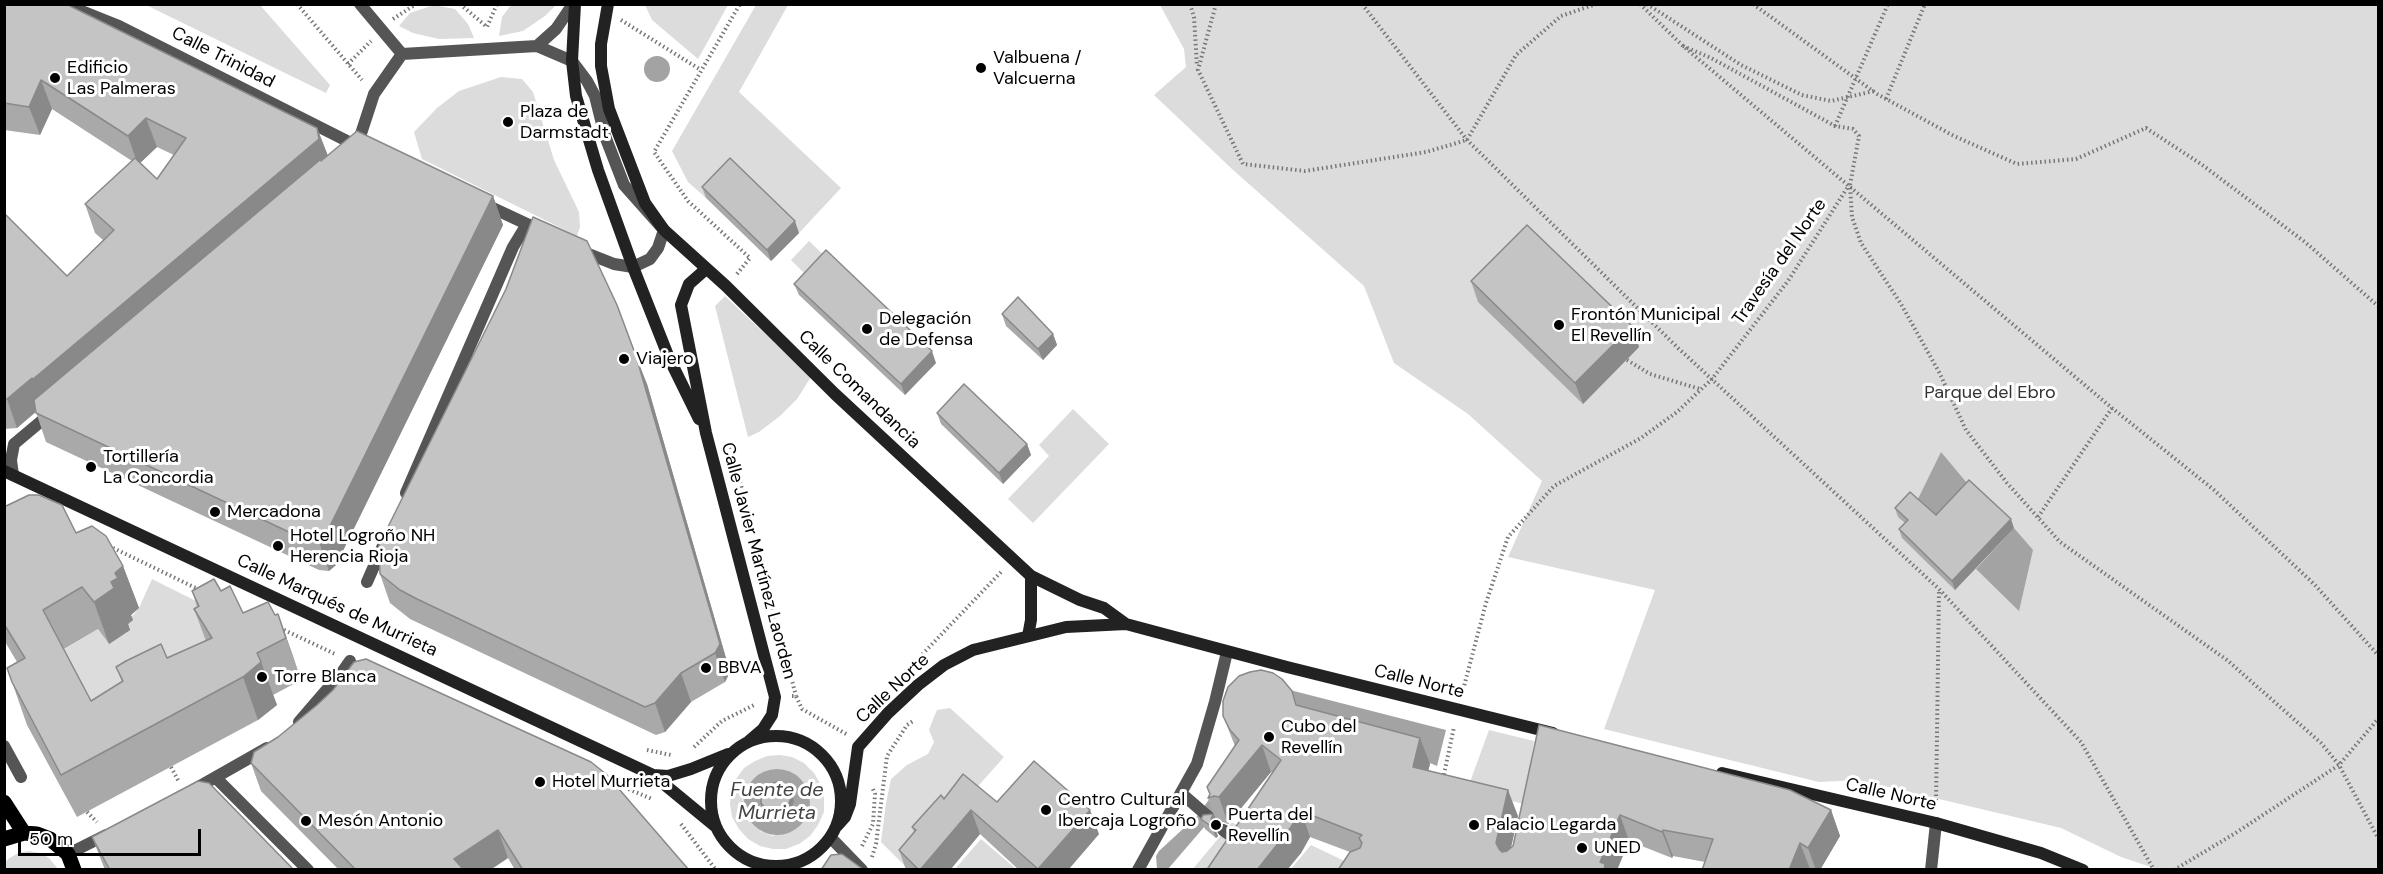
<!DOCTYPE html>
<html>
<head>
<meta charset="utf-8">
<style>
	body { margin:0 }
	#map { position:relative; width:2383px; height:874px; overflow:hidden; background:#fff; font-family:"DM Sans",sans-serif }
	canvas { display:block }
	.frame { position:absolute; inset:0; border:6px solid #000; pointer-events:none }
	.scale { position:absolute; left:18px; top:829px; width:183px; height:27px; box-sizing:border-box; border:3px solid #000; border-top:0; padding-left:8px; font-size:18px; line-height:21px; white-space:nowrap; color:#000; -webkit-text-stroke:4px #fff; paint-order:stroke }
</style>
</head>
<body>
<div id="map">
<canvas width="2383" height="874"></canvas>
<div class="frame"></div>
<div class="scale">50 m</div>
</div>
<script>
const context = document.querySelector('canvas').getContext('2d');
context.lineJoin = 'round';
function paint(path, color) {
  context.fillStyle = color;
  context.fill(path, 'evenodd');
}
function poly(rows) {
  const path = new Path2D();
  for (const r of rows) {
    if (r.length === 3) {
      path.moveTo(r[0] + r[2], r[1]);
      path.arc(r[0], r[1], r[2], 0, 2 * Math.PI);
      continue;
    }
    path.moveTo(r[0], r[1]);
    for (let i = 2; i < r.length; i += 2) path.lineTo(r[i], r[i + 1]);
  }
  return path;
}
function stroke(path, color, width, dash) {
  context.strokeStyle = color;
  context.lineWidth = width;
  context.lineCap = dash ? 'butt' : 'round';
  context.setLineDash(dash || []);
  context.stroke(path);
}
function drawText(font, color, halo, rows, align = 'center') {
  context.font = font + ' "DM Sans",sans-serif';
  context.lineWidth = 6;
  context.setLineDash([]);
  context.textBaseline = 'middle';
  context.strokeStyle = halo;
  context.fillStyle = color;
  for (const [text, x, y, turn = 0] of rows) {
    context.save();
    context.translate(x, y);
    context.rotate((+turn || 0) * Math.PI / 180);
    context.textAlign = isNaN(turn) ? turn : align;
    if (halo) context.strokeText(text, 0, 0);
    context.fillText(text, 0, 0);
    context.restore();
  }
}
paint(poly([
	[146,5,260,5,330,85,326,93],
	[434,5,455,9,468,24,474,38,439,39,413,33,399,26,410,13],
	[511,5,511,4,556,5,545,16,523,31,499,36,502,17],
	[645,5,728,5,698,59,652,20],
	[756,5,788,5,739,92,841,188,799,233,734,169,706,198,688,182,672,151],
	[1160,5,2378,5,2378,869,2157,869,2121,857,2061,828,1859,780,1819,782,1604,729,1655,590,1508,557,1542,481,1468,414,1394,363,1364,286,1232,169,1154,95,1186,67,1184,49],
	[501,77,522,79,533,92,554,160,579,212,580,227,577,236,422,159,414,132,437,108,459,91],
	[809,241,830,261,812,281,791,260],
	[725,296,811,377,797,399,780,416,759,432,748,437,715,306],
	[1073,409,1109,444,1033,523,1008,499,1049,456,1039,445],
	[152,579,212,609,215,648,93,753,58,653,98,629,109,644,139,608],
	[950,708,1004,757,906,867,881,842,886,803,891,779,907,765,928,754,934,742,929,730,934,717,937,710],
	[1489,730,1534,741,1524,804,1467,790],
	[780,755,792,757,804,763,814,773,821,785,824,798,824,812,818,825,810,836,799,844,786,849,773,849,760,846,748,839,739,829,732,817,730,804,731,791,736,779,744,768,755,761,767,756],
	[780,770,792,773,801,780,807,789,810,800,773,836,762,832,753,825,746,816,744,804,745,793,750,783],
	[1232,822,1254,836,1233,869,1192,870],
	[981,839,1016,869,955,869],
	[1311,845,1361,869,1290,870],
	[29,851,40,853,49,858,58,869,5,870,5,863,8,859,18,853]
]), '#dcdcdc');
paint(poly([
	[657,69,13],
	[1941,452,1972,489,1939,524,1916,503],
	[2014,528,2033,550,2019,611,1976,569],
	[1247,679,1446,730,1437,766,1239,685],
	[1240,756,1211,819,1168,869,1157,869,1156,856,1159,851,1198,815],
	[777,802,33]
]), '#a3a3a3');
stroke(poly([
	[297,4,362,80],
	[460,4,487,27,497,4],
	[1190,4,1194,17,1197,66],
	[1216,4,1198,70,1243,164,1305,171,1426,152,1467,140,1516,55,1561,16,1596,4],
	[1362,4,1467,140,1678,348,1939,589,2081,742,2154,870],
	[1640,4,1683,46,2112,408,2214,490,2314,584,2378,655],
	[1647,4,1741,65,1802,95,1831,101,1874,91],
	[1753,4,1877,94,1954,136,2017,164,2076,159,2146,128,2201,164,2305,242,2378,306],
	[393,19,416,4],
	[621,20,701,70],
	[1683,46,1711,58,1835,126,1853,129,1859,136,1850,185,1852,217,1861,243,1901,304,1939,372,1966,430,2007,483,2060,542,2227,660,2321,743,2339,765,2378,838],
	[348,64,371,41],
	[1886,99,1925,4],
	[1835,126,1888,4],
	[737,274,750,258,688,201,654,152,740,4],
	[1627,360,1650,374,1700,389],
	[731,447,796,696],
	[2038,517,2112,408],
	[109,546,200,590],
	[280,628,335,654],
	[916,661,1002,571],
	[1462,694,1486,603,1508,537,1554,486,1641,438,1677,412,1712,379,1788,281,1849,185],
	[792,696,796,696,802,709,848,735],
	[694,747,722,721,756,704],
	[647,750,671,755],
	[171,767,179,782],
	[1443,779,1454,727],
	[612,782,652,799],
	[1936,805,1939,590],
	[87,812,97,822],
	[681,824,716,870],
	[862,846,873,824,875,794,872,787],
	[872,857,876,844,887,756,907,725,913,721],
	[2174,870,2234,834,2339,765,2378,719]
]), '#777', 4, [1.5, 3]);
stroke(poly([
	[4,746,21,777]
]), '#555', 12);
stroke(poly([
	[13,475,11,460,14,444,51,413],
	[299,722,343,671,350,661],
	[216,778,308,870],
	[193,790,267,748],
	[1181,793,1211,819],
	[831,838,862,870],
	[68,854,106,835],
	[1138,870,1197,764,1215,702,1227,652],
	[1215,870,1237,840,1223,830],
	[1931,870,1936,823]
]), '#555', 12);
stroke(poly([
	[64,4,119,26,359,147],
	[360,4,402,54],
	[537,46,556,29,573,4],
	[402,54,537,46,572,61,587,81,595,96,605,136,624,185,664,230,658,248,650,259,633,267,614,264,581,251],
	[357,146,374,94,402,54],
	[484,204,544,232],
	[406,493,513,247,527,224],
	[367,582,386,539],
	[770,866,771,870]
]), '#555', 12);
stroke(poly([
	[575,4,572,61,576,96,598,170,633,267,669,358,699,419],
	[608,4,601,44,601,66,609,109,645,203,664,230,726,286,835,394,1031,576,1080,600,1104,608,1126,624],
	[706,269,689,284,681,305,706,433,775,697,772,715,763,729,749,741],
	[4,471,653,775,715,826],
	[1028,636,1031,620,1031,576],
	[776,801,65],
	[1722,773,1936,823,2041,853,2083,870],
	[653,775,668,776,691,769,728,754],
	[837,826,845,817,850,804,858,747,888,713,918,685,944,665,973,650,1066,627,1126,624,1287,667,1553,733]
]), '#222', 12);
stroke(poly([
	[4,802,24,833],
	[4,839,24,833,37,834,50,839,68,854,74,870]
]), '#000', 15);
paint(poly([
	[4,4,317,128,328,156,493,196,503,225,336,565,329,571,319,570,46,442,36,412,17,428,4,429,4,213,67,276,103,240,95,233,85,204,132,161,52,109,40,135,4,130],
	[157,147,174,155,157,179,140,163],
	[702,187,799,233,771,261,706,198],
	[1471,281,1632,326,1639,347,1583,404,1478,302],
	[794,284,936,363,905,395,799,295],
	[1002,314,1053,334,1057,345,1043,360,1006,326],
	[647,384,730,672,725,682,691,702,665,732,656,735,410,619,390,603,380,574],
	[937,413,1027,444,1031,455,1003,484,941,424],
	[4,507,76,533,123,566,139,608,131,615,133,620,128,624,130,630,109,644,98,629,64,649,91,701,122,682,116,667,167,658,206,641,194,609,197,607,192,591,221,591,243,613,275,615,278,614,301,680,273,695,277,705,258,720,77,817,27,725,12,682,17,662,4,640],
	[1895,508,1936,515,2014,528,1955,590,1902,538,1899,529,1905,523,1898,517],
	[1292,691,1298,705,1430,764,1428,771,1518,816,1511,848,1513,846,1539,725,1831,810,1840,836,1820,870,1702,870,1705,862,1673,856,1672,858,1629,841,1617,870,1350,852,1310,837,1301,853,1287,870,1209,870,1208,868,1273,773,1271,772,1228,824,1223,822,1217,824,1208,798,1235,746,1223,716],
	[251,763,689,870,515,870,508,858,490,870,339,870,261,791],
	[792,795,794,801,789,815,780,819,769,817,763,808,761,803],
	[944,799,997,802,1099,834,1068,870,1019,870,980,834,950,870,906,870,899,850,914,832,912,827],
	[1213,814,1217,825,1215,829,1218,836,1216,838,1205,829,1201,819],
	[92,837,294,870,105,870]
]), '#a9a9a9');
paint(poly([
	[41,80,52,109,40,135,29,107],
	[146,118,157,147,138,165,128,136],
	[317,128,328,156,17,428,7,399],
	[493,196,503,225,336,565,329,571,319,542],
	[795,221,799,233,771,261,767,250],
	[1632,326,1639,347,1583,404,1575,383],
	[1053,334,1057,345,1043,360,1038,349],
	[932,351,936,363,905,395,901,384],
	[636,356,647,384,730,672,725,682,715,653],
	[1027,444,1031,455,1003,484,999,473],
	[2011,519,2014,528,1955,590,1952,581],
	[123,566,139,608,131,615,133,620,128,624,130,630,109,644,94,602,111,582,115,573],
	[278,614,293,656,301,680,286,638],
	[261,662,277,705,258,720,243,677],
	[681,673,691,702,665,732,655,703],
	[1420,738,1430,764,1422,793,1413,767],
	[1262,745,1271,772,1228,824,1219,797],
	[1508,790,1518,816,1506,869,1496,843],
	[792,795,794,801,789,815,787,809],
	[971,810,980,834,950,870,920,870],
	[1090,810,1099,834,1068,870,1038,870],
	[1831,810,1840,836,1820,870,1816,870,1808,848],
	[1301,811,1310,837,1301,853,1287,870,1257,870],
	[1213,814,1217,825,1215,829,1218,836,1216,838,1212,827,1211,819],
	[1620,815,1629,841,1617,870,1603,870,1600,862],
	[498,830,508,858,490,870,458,870,454,859],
	[1663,830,1673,856,1672,858,1662,832],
	[1800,843,1810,869,1789,870]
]), '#898989');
const building = poly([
	[4,4,68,4,70,6,317,128,319,139,32,380,32,378,7,399,4,399,4,213,67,276,114,230,85,204,135,158,157,179,186,138,146,118,128,136,41,80,29,107,4,103,4,4],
	[357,131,493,196,325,536,319,542,308,541,36,413,34,400,321,159,321,161,357,131],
	[730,158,795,221,767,250,702,187,730,158],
	[533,217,587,241,617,305,636,356,720,644,715,653,681,673,655,703,645,707,417,599,400,590,380,574,379,545,506,289,533,217],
	[1527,225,1632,326,1575,383,1471,281,1527,225],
	[826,250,932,351,901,384,794,284,826,250],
	[1018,297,1053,334,1038,349,1002,314,1018,297],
	[964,384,1027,444,999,473,937,413,964,384],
	[1969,480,2011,519,1952,581,1899,529,1908,520,1895,508,1910,492,1936,515,1969,480],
	[29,495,39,495,62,505,76,533,92,526,106,536,123,566,115,573,118,578,111,582,114,588,94,602,82,587,43,610,91,701,123,681,116,667,126,661,161,644,167,658,212,638,194,609,199,606,192,591,214,579,221,591,230,586,243,613,268,602,275,615,278,614,286,638,257,653,261,662,243,677,61,775,12,682,7,668,25,658,4,624,4,507,29,495],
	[366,659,591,762,606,774,689,870,523,870,498,830,454,859,464,870,356,870,251,763,254,752,278,737,317,705,333,690,354,662,366,659],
	[1261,670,1273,673,1282,679,1292,691,1296,705,1420,738,1413,767,1508,790,1496,843,1499,849,1502,852,1507,851,1513,846,1539,725,1790,790,1831,810,1808,848,1800,843,1789,870,1702,870,1713,839,1663,830,1662,832,1620,815,1600,862,1605,864,1604,870,1338,870,1350,852,1360,848,1362,843,1359,838,1362,835,1301,811,1291,827,1257,870,1210,870,1208,868,1281,760,1262,745,1219,797,1214,796,1208,798,1210,794,1207,787,1239,740,1230,730,1223,716,1223,701,1228,687,1239,676,1250,672,1261,670],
	[1034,761,1090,810,1038,869,971,810,920,870,919,870,899,850,916,830,912,827,941,795,944,799,963,774,997,802,1034,761],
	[198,781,209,783,294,870,110,870,92,837,198,781],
	[778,782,787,786,792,795,787,809,778,813,767,811,761,803,761,792,763,788,768,784,778,782],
	[1213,814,1211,819,1214,825,1212,827,1201,819,1203,815,1213,814],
	[842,854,864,870,821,870,831,855,842,854]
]);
paint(building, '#c4c4c4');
stroke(building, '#898989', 1.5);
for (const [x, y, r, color] of [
	[981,68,6,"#000"],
	[55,78,6,"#000"],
	[508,122,6,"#000"],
	[1559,325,6,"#000"],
	[867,329,6,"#000"],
	[624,359,6,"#000"],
	[91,467,6,"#000"],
	[215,512,6,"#000"],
	[278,546,6,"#000"],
	[706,668,6,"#000"],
	[262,677,6,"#000"],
	[1269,737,6,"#000"],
	[540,782,6,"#000"],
	[1046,810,6,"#000"],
	[306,821,6,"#000"],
	[1216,825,6,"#000"],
	[1474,825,6,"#000"],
	[1582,848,6,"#000"]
]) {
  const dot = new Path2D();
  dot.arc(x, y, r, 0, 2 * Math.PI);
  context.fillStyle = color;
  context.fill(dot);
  stroke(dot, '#fff', 2);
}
drawText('18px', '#000', '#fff', [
	["Calle Trinidad",223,58,27],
	["Travesía del Norte",1780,262,-55],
	["Calle Comandancia",859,390,44],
	["Calle Javier Martínez Laorden",758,561,75],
	["Calle Marqués de Murrieta",337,606,25],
	["Calle Norte",1419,682,14],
	["Calle Norte",893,689,-43],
	["Calle Norte",1891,795,13]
]);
drawText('18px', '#000', '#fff', [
	["Valbuena /",993,58],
	["Valcuerna",993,79],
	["Edificio",67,68],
	["Las Palmeras",67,89],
	["Plaza de",520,112],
	["Darmstadt",520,133],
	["Frontón Municipal",1571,315],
	["El Revellín",1571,336],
	["Delegación",879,319],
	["de Defensa",879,340],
	["Viajero",636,359],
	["Tortillería",103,457],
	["La Concordia",103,478],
	["Mercadona",227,512],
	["Hotel Logroño NH",290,536],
	["Herencia Rioja",290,557],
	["BBVA",718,668],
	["Torre Blanca",274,677],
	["Cubo del",1281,727],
	["Revellín",1281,748],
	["Hotel Murrieta",552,782],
	["Centro Cultural",1058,800],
	["Ibercaja Logroño",1058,821],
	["Puerta del",1228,815],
	["Revellín",1228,836],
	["Mesón Antonio",318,821],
	["Palacio Legarda",1486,825],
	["UNED",1594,848]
], 'left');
drawText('18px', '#333', '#fff', [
	["Parque del Ebro",1990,393]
]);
drawText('italic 20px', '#444', '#fff', [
	["Fuente de",777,791],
	["Murrieta",777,814]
]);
</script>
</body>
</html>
